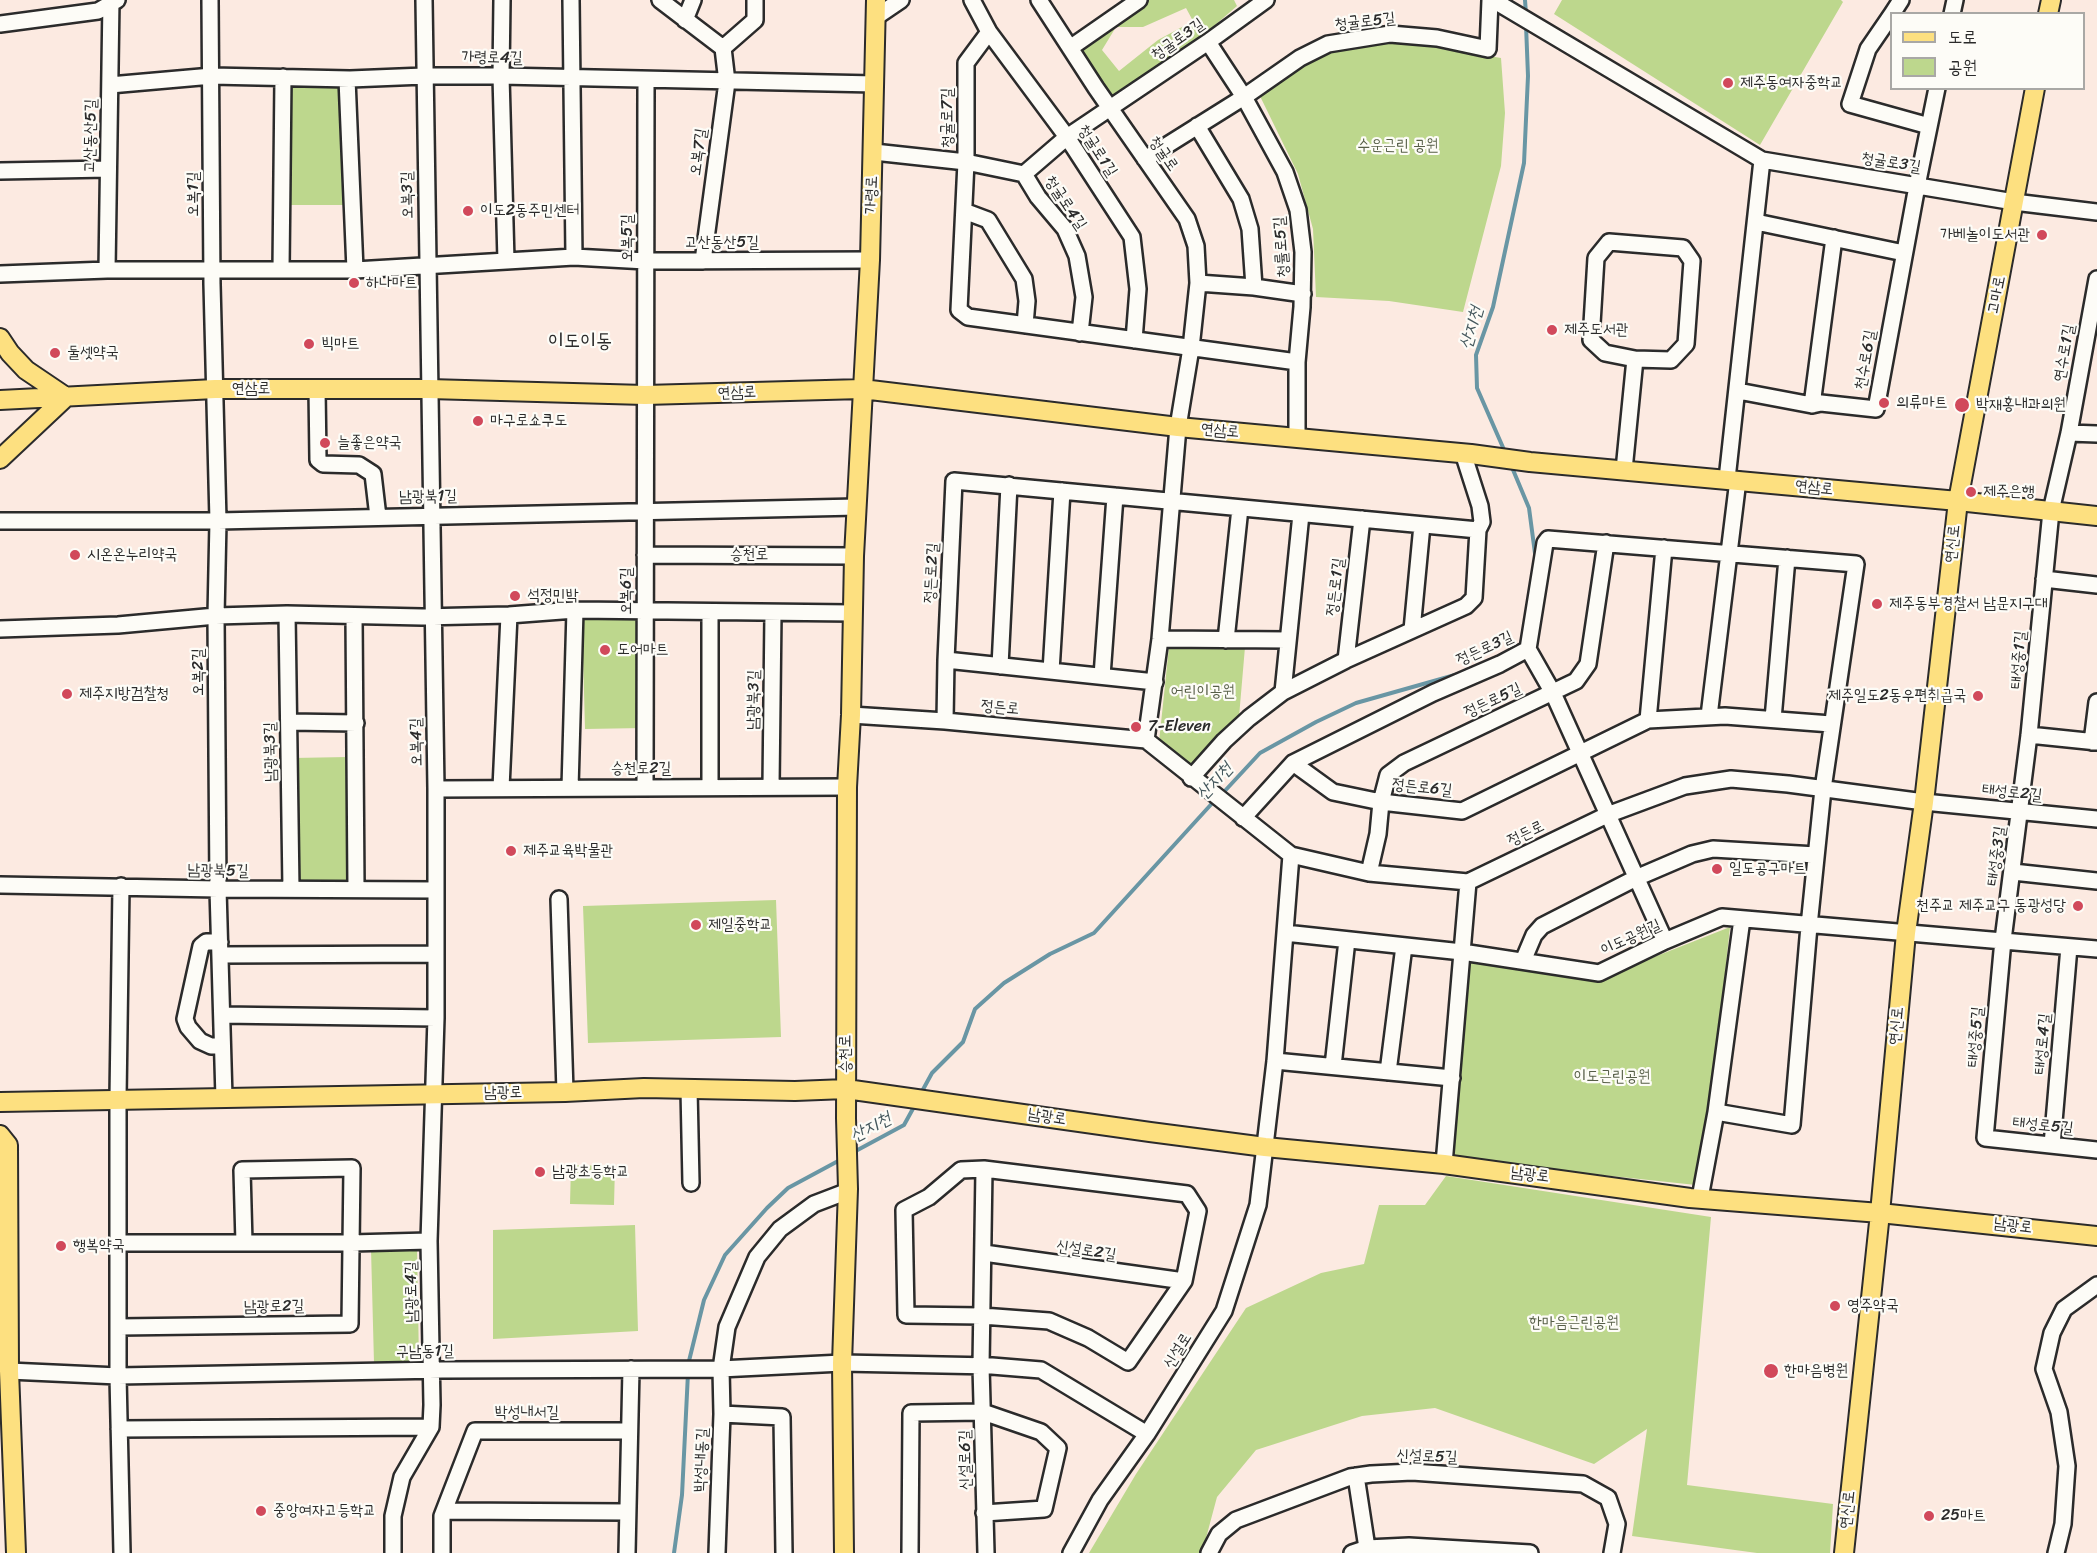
<!DOCTYPE html>
<html>
<head>
<meta charset="utf-8">
<style>
	body { margin:0 }
	#map { position:relative; width:2097px; height:1553px; overflow:hidden; background:#fceae1; font-family:Sriracha,"Poor Story",sans-serif }
	canvas { display:block }
	.legend { position:absolute; left:1890px; top:12px; width:195px; height:78px; box-sizing:border-box; background:#fdfcf7; border:2px solid #a9a8a5; margin:0; padding:8px 10px; list-style:none; font-size:18px; color:#2b2b2b }
	.legend li { display:flex; align-items:center; gap:12px; height:30px }
	.legend b { width:30px; border:2px solid #a9a8a5 }
</style>
</head>
<body>
<div id="map">
<canvas width="2097" height="1553"></canvas>
<ul class="legend">
<li><b style="height:8px;background:#fde080"></b>도로</li>
<li><b style="height:16px;background:#bdd78d"></b>공원</li>
</ul>
</div>
<script>
const context = document.querySelector('canvas').getContext('2d');
context.lineJoin = 'round';
function paint(path, color) {
  context.fillStyle = color;
  context.fill(path, 'evenodd');
}
function poly(rows) {
  const path = new Path2D();
  for (const r of rows) {
    path.moveTo(r[0], r[1]);
    for (let i = 2; i < r.length; i += 2) path.lineTo(r[i], r[i + 1]);
  }
  return path;
}
function stroke(path, color, width, dash) {
  context.strokeStyle = color;
  context.lineWidth = width;
  context.lineCap = dash ? 'butt' : 'round';
  context.setLineDash(dash || []);
  context.stroke(path);
}
function drawText(font, color, halo, rows, align = 'center') {
  context.font = font + ' Sriracha,"Poor Story",sans-serif';
  context.lineWidth = 4.5;
  context.setLineDash([]);
  context.textBaseline = 'middle';
  context.strokeStyle = halo;
  context.fillStyle = color;
  for (const [text, x, y, turn = 0] of rows) {
    context.save();
    context.translate(x, y);
    context.rotate((+turn || 0) * Math.PI / 180);
    context.textAlign = isNaN(turn) ? turn : align;
    if (halo) context.strokeText(text, 0, 0);
    context.fillText(text, 0, 0);
    context.restore();
  }
}
paint(poly([
	[1149,0,1234,0,1237,6,1207,32,1118,93,1108,96,1077,49,1088,39],
	[1186,8,1193,21,1158,40,1119,71,1102,50,1116,27,1143,27],
	[1562,0,1841,0,1843,2,1760,145,1554,14],
	[1390,39,1501,58,1505,113,1501,166,1463,312,1389,301,1316,297,1313,229,1298,174,1258,92,1319,54],
	[287,84,344,84,345,205,288,205],
	[641,616,643,728,585,729,582,617],
	[1169,647,1245,647,1239,717,1230,723,1192,765,1159,742],
	[348,757,350,884,295,885,293,758],
	[776,900,781,1037,588,1043,583,906],
	[1730,927,1719,1030,1696,1185,1451,1159,1470,957,1601,978],
	[571,1165,615,1166,614,1205,570,1204],
	[1446,1176,1711,1217,1687,1485,1833,1504,1830,1553,1757,1553,1632,1536,1647,1429,1594,1464,1435,1408,1362,1416,1256,1450,1217,1497,1202,1553,1089,1553,1136,1474,1246,1308,1321,1273,1364,1264,1379,1205,1425,1205],
	[635,1225,638,1331,493,1339,493,1230],
	[417,1248,419,1362,374,1363,371,1249]
]), '#bdd78d');
stroke(poly([
	[1525,0,1526,14],
	[1505,452,1477,388,1476,355,1493,307,1524,163,1528,76,1526,25],
	[1511,465,1529,508,1536,561],
	[1222,794,1260,753,1316,722,1356,703,1462,673],
	[920,1095,932,1073,963,1042,975,1009,1004,983,1050,954,1094,933,1216,799],
	[852,1153,904,1125,915,1105],
	[688,1365,704,1300,725,1255,767,1208,788,1188,840,1160],
	[674,1553,682,1495,688,1373]
]), '#6996a4', 4);
const minor = poly([
	[210,0,212,284,218,521,216,616,218,889,224,1098],
	[502,0,501,76,506,261],
	[571,0,574,257],
	[660,0,723,48,755,20,755,0],
	[972,0,989,32,1067,137,1132,237,1138,289,1134,340],
	[1039,0,1096,88,1187,219,1196,246,1198,283,1191,348,1178,427,1160,639,1146,740,1291,855,1369,873,1468,882,1607,815,1685,786,1731,779,1788,784,1924,802,2097,819],
	[1493,0,1762,160,2014,202,2097,212],
	[1892,14,1868,49,1850,104,1929,126],
	[1892,14,1901,0],
	[1952,14,1955,0],
	[876,17,901,0],
	[685,20,693,0],
	[0,24,98,11,117,0],
	[989,32,966,63,966,162,959,310,968,317,1297,362],
	[1208,42,1244,97,1285,172,1298,210,1303,252,1302,307,1297,362,1297,437],
	[1070,48,1139,0],
	[347,79,355,270],
	[110,85,212,76,350,79,424,76,501,76,875,84],
	[1197,126,1241,199,1250,229,1254,287],
	[874,152,966,162,1024,174,1038,197,1065,229,1077,256,1084,297,1080,333],
	[1145,159,1244,97,1300,58,1328,44,1390,34,1437,38,1488,49,1490,0],
	[0,171,108,169],
	[1024,174,1067,137,1208,42,1266,0],
	[964,211,988,220,1024,279,1027,301,1025,325],
	[1756,222,1904,253],
	[703,261,727,82,723,48],
	[107,270,111,0],
	[281,270,283,77],
	[0,274,107,270,355,270,574,257,646,261,870,260],
	[2097,279,2069,433,2051,511,2029,735,2003,940,1985,1138,2097,1150],
	[1198,283,1254,287,1303,294],
	[317,389,318,460,323,464,359,465,373,474,378,517],
	[1738,391,1812,405,1821,403,1876,409,1917,186,1937,88],
	[1812,405,1834,238],
	[2069,433,2097,434],
	[1463,453,1480,506,1482,522,1478,530],
	[1624,470,1635,359,1671,360,1686,344,1692,261,1683,248,1609,242,1596,258,1591,340,1605,353,1635,359],
	[1727,479,1762,160],
	[0,521,218,521,857,507],
	[645,555,854,556],
	[2044,579,2097,585],
	[710,612,710,787],
	[287,614,291,889],
	[354,616,356,889],
	[0,629,118,625,216,616,287,614,422,617,509,615,575,610,852,613],
	[1412,630,1422,525],
	[1160,639,1288,640],
	[1226,640,1240,508],
	[1528,649,1553,693,1665,941],
	[946,660,1155,682],
	[1346,660,1362,519],
	[1000,666,1009,485],
	[1051,671,1062,491],
	[1102,676,1115,496],
	[1283,692,1301,514],
	[851,715,945,721,1146,740],
	[1709,716,1738,480],
	[1773,719,1787,558],
	[1648,720,1664,548],
	[945,721,946,660,954,481,1478,530,1474,598,1466,606,1346,660,1283,692,1249,718,1224,741,1191,778],
	[289,722,356,723],
	[2029,735,2097,742],
	[2092,742,2097,702],
	[1293,763,1333,792,1381,802,1462,811,1648,720,1725,716,1831,724],
	[771,786,773,613],
	[645,787,646,80],
	[501,788,509,615],
	[570,788,575,610],
	[436,789,847,787],
	[1243,818,1293,763,1433,693,1500,664,1528,649,1545,543,1548,539,1856,564,1823,789,1809,926,1792,1125,1716,1112,1700,1198],
	[2013,872,2097,881],
	[1369,873,1378,834,1381,802,1388,775,1404,763,1576,681,1588,664,1606,543],
	[0,885,218,889,436,890],
	[121,886,118,1098,118,1376,122,1553],
	[559,899,565,1092],
	[1285,933,1462,952,1599,973,1665,941,1722,917,2097,949],
	[220,942,206,942,201,946,185,1019,188,1027,200,1041,211,1046,222,1046],
	[220,955,436,954],
	[1523,961,1534,935,1542,926,1636,878,1692,854,1713,849,1816,855],
	[222,1015,436,1018],
	[1275,1061,1452,1078],
	[1333,1066,1347,940],
	[1388,1072,1404,946],
	[689,1089,691,1183],
	[1716,1112,1742,919],
	[2052,1145,2069,947],
	[1444,1164,1468,882],
	[984,1169,1187,1194,1198,1211,1184,1281,1128,1362,1088,1338,1049,1321,982,1316,906,1315,904,1210,929,1197,961,1170,984,1169],
	[984,1169,981,1366,986,1553],
	[119,1243,351,1243,429,1241],
	[984,1253,1184,1281],
	[119,1327,350,1324,352,1168,242,1170,244,1243],
	[9,1371,118,1376,442,1370,720,1369,842,1363,992,1366,1041,1370,1147,1434],
	[722,1414,782,1417,784,1553],
	[119,1429,431,1427],
	[1356,1476,1367,1548],
	[444,1511,627,1512],
	[393,1553,393,1516,402,1477,431,1427,432,1405,429,1241,436,1018,436,789,424,0],
	[442,1553,442,1516,475,1431,629,1431],
	[627,1553,631,1369],
	[717,1553,722,1414,721,1369,727,1327,757,1257,780,1229,814,1204,848,1191],
	[910,1553,911,1413,983,1412,1041,1432,1058,1448,1044,1509,984,1513],
	[1071,1553,1100,1500,1147,1434,1224,1311,1258,1205,1275,1061,1291,855],
	[1209,1553,1219,1534,1236,1520,1350,1477,1371,1474,1412,1472,1583,1484,1608,1498,1617,1524,1612,1553],
	[1352,1553,1367,1548,1409,1546,1530,1553],
	[2056,1553,2063,1524,2067,1466,2059,1412,2044,1369,2052,1333,2064,1309,2097,1285]
]);
const major = poly([
	[2048,14,2051,0],
	[0,338,10,353,26,370,66,397,0,459],
	[0,400,215,389,429,389,645,395,862,389,1178,427,1471,454,1530,462,1958,501,2097,516],
	[0,1102,565,1092,644,1088,795,1091,846,1089,1150,1132,1265,1147,1444,1164,1690,1198,1880,1213,2097,1236],
	[0,1135,8,1145,9,1371,16,1553],
	[844,1553,842,1363,848,1189,846,1118,847,787,851,715,854,556,870,260,876,0],
	[1844,1553,1880,1213,1906,933,1924,802,1958,501,2035,88]
]);
stroke(minor, '#2b2b2b', 20);
stroke(major, '#2b2b2b', 22);
stroke(minor, '#fdfcf7', 15);
stroke(major, '#fde080', 18);
for (const [x, y, r, color] of [
	[1728,83,6,"#d1495b"],
	[468,211,6,"#d1495b"],
	[2042,235,6,"#d1495b"],
	[354,283,6,"#d1495b"],
	[1552,330,6,"#d1495b"],
	[309,344,6,"#d1495b"],
	[55,353,6,"#d1495b"],
	[1884,403,6,"#d1495b"],
	[1962,405,8,"#d1495b"],
	[478,421,6,"#d1495b"],
	[325,443,6,"#d1495b"],
	[1971,492,6,"#d1495b"],
	[75,555,6,"#d1495b"],
	[515,596,6,"#d1495b"],
	[1877,604,6,"#d1495b"],
	[605,650,6,"#d1495b"],
	[67,694,6,"#d1495b"],
	[1978,696,6,"#d1495b"],
	[1136,727,6,"#d1495b"],
	[511,851,6,"#d1495b"],
	[1717,869,6,"#d1495b"],
	[2078,906,6,"#d1495b"],
	[696,925,6,"#d1495b"],
	[540,1172,6,"#d1495b"],
	[61,1246,6,"#d1495b"],
	[1835,1306,6,"#d1495b"],
	[1771,1371,8,"#d1495b"],
	[261,1511,6,"#d1495b"],
	[1929,1516,6,"#d1495b"]
]) {
  const dot = new Path2D();
  dot.arc(x, y, r, 0, 2 * Math.PI);
  context.fillStyle = color;
  context.fill(dot);
  stroke(dot, '#fdfcf7', 2);
}
drawText('16px', '#2b2b2b', '#fdfcf7', [
	["청귤로5길",1365,22,-6],
	["청귤로3길",1178,40,-35],
	["가령로4길",492,58,1],
	["청귤로7길",948,118,-90],
	["고산동산5길",91,136,-89],
	["청귤로1길",1097,151,57],
	["오복7길",699,152,-82],
	["청귤로",1163,154,55],
	["청귤로3길",1891,163,9],
	["오복1길",194,194,-90],
	["오복3길",408,195,-91],
	["가령로",872,195,-88],
	["청귤로4길",1065,203,56],
	["오복5길",628,238,-90],
	["고산동산5길",722,243],
	["청률로5길",1282,247,-94],
	["고마로",1997,295,-79],
	["연수로1길",2065,353,-80],
	["천수로6길",1866,360,-80],
	["연삼로",251,389],
	["연삼로",737,393,-2],
	["연삼로",1220,431,5],
	["연삼로",1814,488,6],
	["남광북1길",428,497,-1],
	["연신로",1953,544,-84],
	["승천로",749,555],
	["정든로2길",932,573,-87],
	["정든로1길",1336,587,-83],
	["오복6길",627,591,-90],
	["정든로3길",1485,649,-25],
	["태성중1길",2019,660,-85],
	["오복2길",199,672,-90],
	["남광북3길",754,700,-89],
	["정든로5길",1493,701,-25],
	["정든로",1000,708,5],
	["오복4길",417,742,-91],
	["남광북3길",271,752,-91],
	["승천로2길",641,769],
	["정든로6길",1422,788,6],
	["태성로2길",2012,793,6],
	["정든로",1526,834,-26],
	["태성중3길",1997,856,-82],
	["남광북5길",218,871,1],
	["이도공원길",1631,938,-25],
	["연신로",1897,1026,-85],
	["태성중5길",1976,1037,-85],
	["태성로4길",2043,1044,-85],
	["승천로",846,1054,-90],
	["남광로",503,1093,-1],
	["남광로",1047,1117,9],
	["태성로5길",2043,1126,6],
	["남광로",1530,1175,7],
	["남광로",2013,1226,7],
	["신설로2길",1086,1251,9],
	["남광로4길",412,1292,-91],
	["남광로2길",274,1307,-1],
	["신설로",1178,1351,-58],
	["구남동1길",425,1352,-1],
	["박성내서길",527,1413],
	["신설로5길",1427,1457,2],
	["박성내동길",702,1460,-88],
	["신설로6길",966,1460,-91],
	["연신로",1848,1510,-84]
]);
drawText('16px', '#2b2b2b', '#fdfcf7', [
	["제주동여자중학교",1740,83],
	["이도2동주민센터",480,211],
	["가베놀이도서관",2030,235,"right"],
	["하나마트",366,283],
	["제주도서관",1564,330],
	["빅마트",321,344],
	["둘셋약국",67,353],
	["의류마트",1896,403],
	["박재홍내과의원",1976,405],
	["마구로쇼쿠도",490,421],
	["늘좋은약국",337,443],
	["제주은행",1983,492],
	["시온온누리약국",87,555],
	["석정민박",527,596],
	["제주동부경찰서 남문지구대",1889,604],
	["도어마트",617,650],
	["제주지방검찰청",79,694],
	["제주일도2동우편취급국",1966,696,"right"],
	["7-Eleven",1148,727],
	["제주교육박물관",523,851],
	["일도공구마트",1729,869],
	["천주교 제주교구 동광성당",2066,906,"right"],
	["제일중학교",708,925],
	["남광초등학교",552,1172],
	["행복약국",73,1246],
	["영주약국",1847,1306],
	["한마음병원",1784,1371],
	["중앙여자고등학교",273,1511],
	["25마트",1941,1516]
], 'left');
drawText('16px', '#575f48', '#fdfcf7', [
	["수운근린 공원",1398,146],
	["어린이공원",1203,692],
	["이도근린공원",1612,1077],
	["한마음근린공원",1574,1323]
]);
drawText('italic 18px', '#45585d', '#fdfcf7', [
	["산지천",1472,328,-74],
	["산지천",1215,782,-47],
	["산지천",871,1128,-28]
]);
drawText('20px', '#2b2b2b', '#fdfcf7', [
	["이도이동",580,342]
]);
</script>
</body>
</html>
